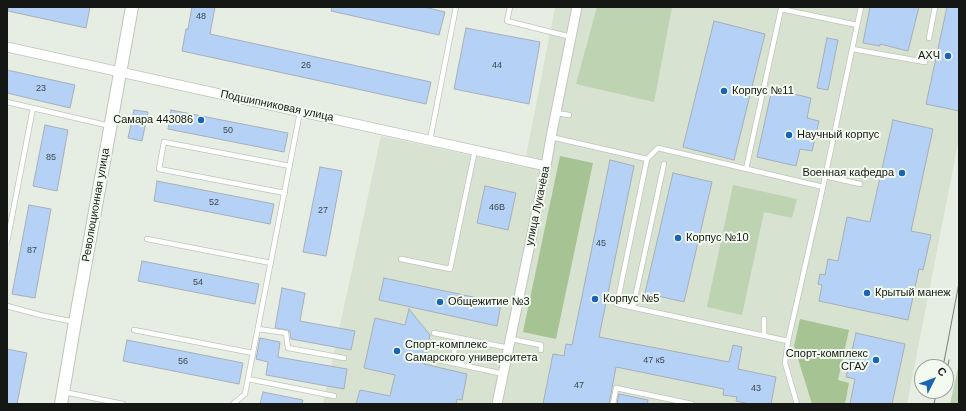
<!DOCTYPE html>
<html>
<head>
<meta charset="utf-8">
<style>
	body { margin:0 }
	#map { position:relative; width:966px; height:411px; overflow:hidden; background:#e6ede2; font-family:Helvetica,sans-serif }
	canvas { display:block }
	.frame { position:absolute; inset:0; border:8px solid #141713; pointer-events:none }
	.north { position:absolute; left:914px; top:359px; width:40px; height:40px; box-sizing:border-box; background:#f3faef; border:1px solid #9a9f97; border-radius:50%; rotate:48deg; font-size:11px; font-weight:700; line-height:16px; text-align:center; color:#141713 }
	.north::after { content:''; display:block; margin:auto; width:14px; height:18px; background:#1964b3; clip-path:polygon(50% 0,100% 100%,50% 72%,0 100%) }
</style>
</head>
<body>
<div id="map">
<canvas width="966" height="411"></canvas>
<div class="frame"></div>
<div class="north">С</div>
</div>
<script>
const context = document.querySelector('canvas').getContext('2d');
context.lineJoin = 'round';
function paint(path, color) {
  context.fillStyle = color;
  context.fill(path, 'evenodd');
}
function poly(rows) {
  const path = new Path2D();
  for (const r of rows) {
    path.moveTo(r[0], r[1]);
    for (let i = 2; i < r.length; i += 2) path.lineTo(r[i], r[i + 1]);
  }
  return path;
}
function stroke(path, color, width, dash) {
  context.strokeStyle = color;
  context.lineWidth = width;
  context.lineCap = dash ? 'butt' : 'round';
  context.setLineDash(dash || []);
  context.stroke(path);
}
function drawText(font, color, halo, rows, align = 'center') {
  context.font = font + ' Helvetica,sans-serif';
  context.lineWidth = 4;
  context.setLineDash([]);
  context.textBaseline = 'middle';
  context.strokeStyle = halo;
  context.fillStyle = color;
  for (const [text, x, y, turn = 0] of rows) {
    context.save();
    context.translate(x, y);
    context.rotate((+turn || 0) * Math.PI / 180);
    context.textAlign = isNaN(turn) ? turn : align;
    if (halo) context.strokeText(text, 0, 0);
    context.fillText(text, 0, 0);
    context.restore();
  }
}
paint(poly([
	[555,7,959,7,959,138,907,404,323,404,381,136,524,167]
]), '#d7e2d1');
paint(poly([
	[597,7,672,7,654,102,576,84],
	[733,185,797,199,792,218,764,212,742,315,707,307],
	[959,360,959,404,950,404,958,368]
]), '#bdd3b1');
paint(poly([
	[560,156,593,163,556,339,523,332],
	[800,319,849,330,838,380,849,383,845,404,812,404,794,346]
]), '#a6c493');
const building = poly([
	[9,7,90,7,86,28,8,11,9,7],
	[192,7,215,7,210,34,431,82,426,104,182,51,186,29,188,29,192,7],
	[332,7,424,7,445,12,439,35,331,11,332,7],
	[870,7,919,7,908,51,880,44,880,46,863,43,870,7],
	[947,7,959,7,959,111,926,104,947,7],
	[714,21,765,34,734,160,683,147,714,21],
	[466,28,540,42,529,104,454,89,466,28],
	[827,38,838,40,828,90,817,88,827,38],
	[7,70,75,85,70,108,7,93,7,70],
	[772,89,811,98,807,118,819,121,812,151,800,149,796,166,757,157,772,89],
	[134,110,148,112,142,141,128,138,134,110],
	[171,110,288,133,284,152,168,129,171,110],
	[893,120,933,129,911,231,931,235,923,270,919,269,908,320,819,301,822,285,818,284,820,274,825,275,828,259,838,261,847,217,870,222,893,120],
	[45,125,68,130,57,191,33,186,45,125],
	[610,160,634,166,599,337,729,362,733,345,742,347,738,369,776,377,771,404,750,404,736,401,737,397,723,395,724,389,616,367,609,404,543,404,553,354,564,356,566,344,572,345,610,160],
	[320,167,342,171,326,256,303,252,320,167],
	[673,173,712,182,684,302,645,293,673,173],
	[157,181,274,204,270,224,154,201,157,181],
	[485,186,516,193,508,230,477,223,485,186],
	[29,205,51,209,35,298,12,294,29,205],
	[142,261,259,284,255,304,138,281,142,261],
	[384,278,501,303,497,326,379,300,384,278],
	[282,288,305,293,300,321,355,331,351,350,291,339,290,332,288,330,275,328,282,288],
	[409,309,430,335,424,364,467,374,462,400,457,399,456,404,356,404,360,390,390,396,395,375,364,368,375,318,405,325,409,309],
	[856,333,905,344,892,404,850,404,855,379,846,377,856,333],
	[260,338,280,342,278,357,347,369,344,389,266,375,268,362,256,359,260,338],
	[127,340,243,363,239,384,123,361,127,340],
	[7,349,27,353,17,404,7,404,7,349],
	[263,392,303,400,302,404,260,404,263,392],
	[619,394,648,400,647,404,617,404,619,394]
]);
paint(building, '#b5d2f6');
stroke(building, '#a7afb9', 1);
const lane = poly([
	[510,7,507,21,571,37],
	[929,38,935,7],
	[852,49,925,62],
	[7,102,110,126],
	[556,113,569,115],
	[551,137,647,159,617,304,788,341],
	[430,140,456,7],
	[647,159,658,148,823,187],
	[746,169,781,9,857,25],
	[825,176,860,184],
	[285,193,159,169,164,142,290,166],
	[147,239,271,263],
	[7,242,33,108],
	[401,259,450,269,475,150],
	[7,306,40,315,75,322],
	[633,307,664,164],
	[764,319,764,336],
	[258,329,286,333,288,348,344,358],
	[134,330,253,353],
	[434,333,509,348],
	[511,339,541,345,541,350],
	[429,358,504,374],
	[452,363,457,338],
	[248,379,334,396],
	[64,392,123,404],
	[233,404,245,394,300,112],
	[613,404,616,388,692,404],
	[797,404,785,363,788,341,823,187,861,7]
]);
const street = poly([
	[7,47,546,166],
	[497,404,546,166,551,137,577,7]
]);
const secondary = poly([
	[61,404,75,322,132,7]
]);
stroke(lane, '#bfc5bb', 6);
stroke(street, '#bfc5bb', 11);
stroke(secondary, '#bfc5bb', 14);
stroke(lane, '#fff', 4.5);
stroke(street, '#fff', 9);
stroke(secondary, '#fff', 12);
stroke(poly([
	[943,367,959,283],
	[946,376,949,360],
	[934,404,937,391]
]), '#7a7f77', 1);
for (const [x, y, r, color] of [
	[948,56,4,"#1964b3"],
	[724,91,4,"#1964b3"],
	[201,120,4,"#1964b3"],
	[789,135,4,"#1964b3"],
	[902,173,4,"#1964b3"],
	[678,238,4,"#1964b3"],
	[867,293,4,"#1964b3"],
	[595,299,4,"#1964b3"],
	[440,302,4,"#1964b3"],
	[397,351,4,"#1964b3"],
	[876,360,4,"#1964b3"]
]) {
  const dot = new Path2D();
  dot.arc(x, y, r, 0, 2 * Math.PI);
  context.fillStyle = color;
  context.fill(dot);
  stroke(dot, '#f3faef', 1.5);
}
drawText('9px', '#3c464c', null, [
	["48",201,17],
	["26",306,66],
	["44",497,66],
	["23",41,89],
	["50",228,131],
	["85",51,158],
	["52",214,203],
	["46В",497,208],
	["27",323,211],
	["45",601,244],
	["87",32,251],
	["54",198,283],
	["47 к5",654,361],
	["56",183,362],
	["47",579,386],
	["43",756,389]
]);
drawText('11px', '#141713', '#f3faef', [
	["АХЧ",940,56,"right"],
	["Корпус №11",732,91],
	["Самара 443086",193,120,"right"],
	["Научный корпус",797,135],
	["Военная кафедра",894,173,"right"],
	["Корпус №10",686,238],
	["Крытый манеж",875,293],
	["Корпус №5",603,299],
	["Общежитие №3",448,302],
	["Спорт-комплекс",405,345],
	["Самарского университета",405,358],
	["Спорт-комплекс",868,354,"right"],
	["СГАУ",868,367,"right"]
], 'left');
drawText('11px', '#141713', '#f3faef', [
	["Подшипниковая улица",277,106,12],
	["Революционная улица",96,205,-80],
	["улица Лукачёва",538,206,-78]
]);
</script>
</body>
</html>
